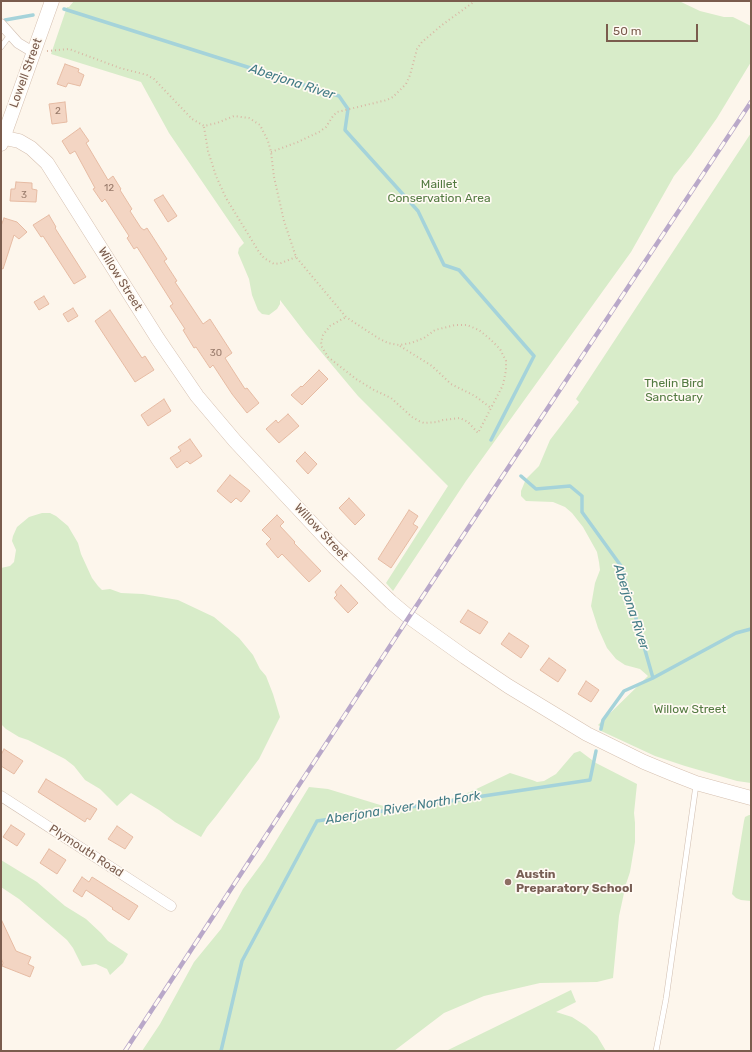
<!DOCTYPE html>
<html>
<head>
<meta charset="utf-8">
<style>
	body { margin:0 }
	#map { position:relative; width:752px; height:1052px; overflow:hidden; background:#fdf6ec; font-family:Rubik,sans-serif }
	canvas { display:block }
	.frame { position:absolute; inset:0; border:2px solid #7a5c4d; pointer-events:none }
	.scale { position:absolute; left:606px; top:24px; width:92px; height:18px; box-sizing:border-box; border:2px solid #7a5c4d; border-top:0; padding-left:5px; font-size:12px; line-height:14px; white-space:nowrap; color:#7a5c4d; -webkit-text-stroke:3px #fffaf3; paint-order:stroke }
</style>
</head>
<body>
<div id="map">
<canvas width="752" height="1052"></canvas>
<div class="frame"></div>
<div class="scale">50 m</div>
</div>
<script>
const context = document.querySelector('canvas').getContext('2d');
context.lineJoin = 'round';
function paint(path, color) {
  context.fillStyle = color;
  context.fill(path, 'evenodd');
}
function poly(rows) {
  const path = new Path2D();
  for (const r of rows) {
    path.moveTo(r[0], r[1]);
    for (let i = 2; i < r.length; i += 2) path.lineTo(r[i], r[i + 1]);
  }
  return path;
}
function stroke(path, color, width, dash) {
  context.strokeStyle = color;
  context.lineWidth = width;
  context.lineCap = dash ? 'butt' : 'round';
  context.setLineDash(dash || []);
  context.stroke(path);
}
function drawText(font, color, halo, rows, align = 'center') {
  context.font = font + ' Rubik,sans-serif';
  context.lineWidth = 3.5;
  context.setLineDash([]);
  context.textBaseline = 'middle';
  context.strokeStyle = halo;
  context.fillStyle = color;
  for (const [text, x, y, turn = 0] of rows) {
    context.save();
    context.translate(x, y);
    context.rotate((+turn || 0) * Math.PI / 180);
    context.textAlign = isNaN(turn) ? turn : align;
    if (halo) context.strokeText(text, 0, 0);
    context.fillText(text, 0, 0);
    context.restore();
  }
}
paint(poly([
	[74,1,679,1,700,11,724,17,733,17,751,26,751,62,717,118,691,155,674,176,631,252,466,481,393,591,386,583,448,486,358,396,306,334,280,300,280,304,277,309,269,315,262,314,258,310,252,295,249,279,238,253,239,248,244,243,169,133,141,82,51,54,67,7,69,7],
	[751,133,751,783,737,781,685,766,655,756,599,730,601,727,598,725,648,676,640,669,625,665,616,659,607,648,598,628,591,606,595,583,600,570,599,562,597,552,583,527,572,513,565,507,553,502,526,501,521,496,521,491,526,479,539,466,550,440,579,402,576,399],
	[42,513,50,513,56,516,68,526,78,543,81,554,92,578,98,586,102,590,110,589,121,593,143,594,178,600,214,617,239,638,253,655,260,669,266,676,273,694,280,717,259,759,216,816,207,827,201,837,175,822,159,810,131,793,117,806,100,789,85,780,74,766,65,759,28,740,19,737,6,729,1,724,1,568,10,566,14,562,16,550,12,541,13,536,17,527,29,517],
	[580,751,596,763,637,784,634,813,635,823,635,842,630,872,626,884,619,916,613,978,597,982,540,983,484,996,444,1013,394,1051,142,1051,160,1024,194,962,221,929,243,889,265,859,309,787,328,789,390,808,403,809,415,806,429,806,440,804,450,799,470,792,510,773,532,780,537,782,544,781,556,774,574,753],
	[749,815,751,815,751,901,741,900,736,898,732,894,744,821,745,817],
	[1,860,37,882,65,906,86,919,101,933,108,941,128,954,123,963,110,975,107,969,96,964,82,966,73,948,67,940,19,899,1,887],
	[571,990,576,1002,556,1012,572,1017,586,1026,597,1036,606,1051,446,1051]
]), '#d8ecc9');
stroke(poly([
	[64,9,339,96,348,109,345,130,418,211,444,265,459,270,534,356,491,440],
	[5,20,33,15],
	[521,476,536,489,570,486,582,496,582,512,621,566,653,678],
	[601,729,603,720,624,691,653,678,736,633,751,629],
	[221,1051,242,961,317,821,590,780,596,751]
]), '#a5d3da', 3.5);
const building = poly([
	[65,64,79,69,78,72,84,75,80,86,68,83,66,87,57,84,65,64],
	[65,102,67,122,52,124,49,104,65,102],
	[80,128,89,141,86,143,108,180,113,176,121,189,120,190,132,209,130,211,141,228,144,230,147,228,167,259,164,261,177,281,175,282,203,324,210,319,232,353,225,358,245,389,247,388,259,403,247,413,232,394,213,365,210,368,196,347,194,348,183,330,185,329,170,306,173,304,137,247,134,249,127,238,129,236,105,199,102,202,93,189,95,188,75,151,70,154,62,141,80,128],
	[16,182,32,183,32,189,37,190,36,202,10,201,11,189,15,189,16,182],
	[163,195,177,216,168,222,154,200,163,195],
	[49,215,56,227,55,228,86,277,74,284,43,236,41,237,33,225,49,215],
	[4,218,17,222,27,232,19,239,14,235,3,269,1,268,1,226,4,218],
	[44,296,49,304,39,310,34,302,44,296],
	[73,308,78,316,68,322,63,314,73,308],
	[110,310,142,358,145,356,154,370,135,382,95,321,110,310],
	[319,370,328,379,302,405,291,395,301,386,302,387,319,370],
	[164,399,171,411,148,426,141,415,164,399],
	[288,414,299,426,279,443,266,429,276,420,278,423,288,414],
	[190,439,202,456,190,464,187,461,177,468,170,458,181,451,178,447,190,439],
	[305,452,317,464,308,474,296,461,305,452],
	[230,475,250,491,241,502,236,498,231,503,217,491,230,475],
	[349,498,365,515,355,525,339,508,349,498],
	[409,510,418,516,413,524,418,527,391,568,378,559,409,510],
	[277,515,284,522,280,526,295,542,294,543,321,571,309,582,282,554,278,558,266,544,271,539,262,530,277,515],
	[341,585,358,603,348,613,334,598,337,595,335,592,341,585],
	[468,610,488,622,480,634,460,622,468,610],
	[509,633,529,646,521,658,501,644,509,633],
	[549,658,566,670,558,682,540,670,549,658],
	[586,681,599,690,591,702,578,694,586,681],
	[4,749,23,761,14,774,1,766,1,755,4,749],
	[46,779,97,809,90,820,87,818,85,822,38,792,46,779],
	[11,825,25,834,17,846,3,837,11,825],
	[117,826,133,837,125,849,108,839,117,826],
	[49,849,66,860,57,874,40,863,49,849],
	[82,877,89,882,92,877,138,906,129,920,112,909,113,908,86,890,82,897,73,891,82,877],
	[1,919,16,951,31,957,28,964,34,967,30,977,2,966,3,963,1,958,1,919]
]);
paint(building, '#f3d5c3');
stroke(building, '#e6bba3', 1);
const lane = poly([
	[1,47,10,35],
	[656,1051,666,999,696,785]
]);
const street = poly([
	[1,24,18,43,33,52],
	[1,796,171,906]
]);
const secondary = poly([
	[1,137,19,141,31,148,47,163,158,339,197,396,235,441,334,547,391,602,409,617,465,657,508,686,587,734,644,762,673,774,696,783,751,798],
	[1,144,52,1]
]);
stroke(lane, '#d1beb0', 6);
stroke(street, '#d1beb0', 11);
stroke(secondary, '#d6c0b0', 15);
stroke(poly([
	[47,51,69,49,120,68,147,75,154,79,192,119,204,126,217,123,234,116,249,118,260,125,268,141,271,152,274,177,284,221,296,257,346,317,378,338,388,343,399,345,411,343,424,338,435,330,455,325,467,325,479,330,490,339,500,349,506,361,506,370,503,385,478,433,468,422,460,418,443,420,437,422,424,423,419,421,412,417,391,398,374,390,356,379,328,357,322,347,321,342,323,335,330,326,346,317],
	[204,127,208,151,216,176,226,198,259,252,264,258,274,264,281,263,296,257],
	[271,152,298,142,319,132,326,127,333,116,337,112,387,100,393,97,406,84,410,75,417,49,422,42,442,25,475,1],
	[400,346,432,366,451,384,475,396,491,408]
]), '#d9b8a5', 2, [1, 3]);
stroke(lane, '#fff', 5);
stroke(street, '#fff', 10);
stroke(secondary, '#fff', 14);
const rail = poly([
	[125,1051,409,617,751,102]
]);
stroke(rail, '#b9a8c9', 4.5);
stroke(rail, '#fffaf3', 3, [9]);
for (const [x, y, r, color] of [
	[508,882,4,"#8d6e63"]
]) {
  const dot = new Path2D();
  dot.arc(x, y, r, 0, 2 * Math.PI);
  context.fillStyle = color;
  context.fill(dot);
  stroke(dot, '#fffaf3', 1.5);
}
drawText('10px', '#987a6a', null, [
	["2",58,111],
	["12",109,188],
	["3",24,195],
	["30",216,353]
]);
drawText('12px', '#7a5c4d', '#fffaf3', [
	["Lowell Street",26,73,-70],
	["Willow Street",120,279,58],
	["Willow Street",321,532,47],
	["Plymouth Road",86,851,33]
]);
drawText('12px', '#537a41', '#fffaf3', [
	["Maillet",439,185],
	["Conservation Area",439,199],
	["Thelin Bird",674,384],
	["Sanctuary",674,398],
	["Willow Street",690,710]
]);
drawText('bold 12px', '#785e54', '#fffaf3', [
	["Austin",516,875],
	["Preparatory School",516,889]
], 'left');
drawText('italic 13px', '#437c86', '#fffaf3', [
	["Aberjona River",292,82,18],
	["Aberjona River",631,607,72],
	["Aberjona River North Fork",403,808,-9]
]);
</script>
</body>
</html>
